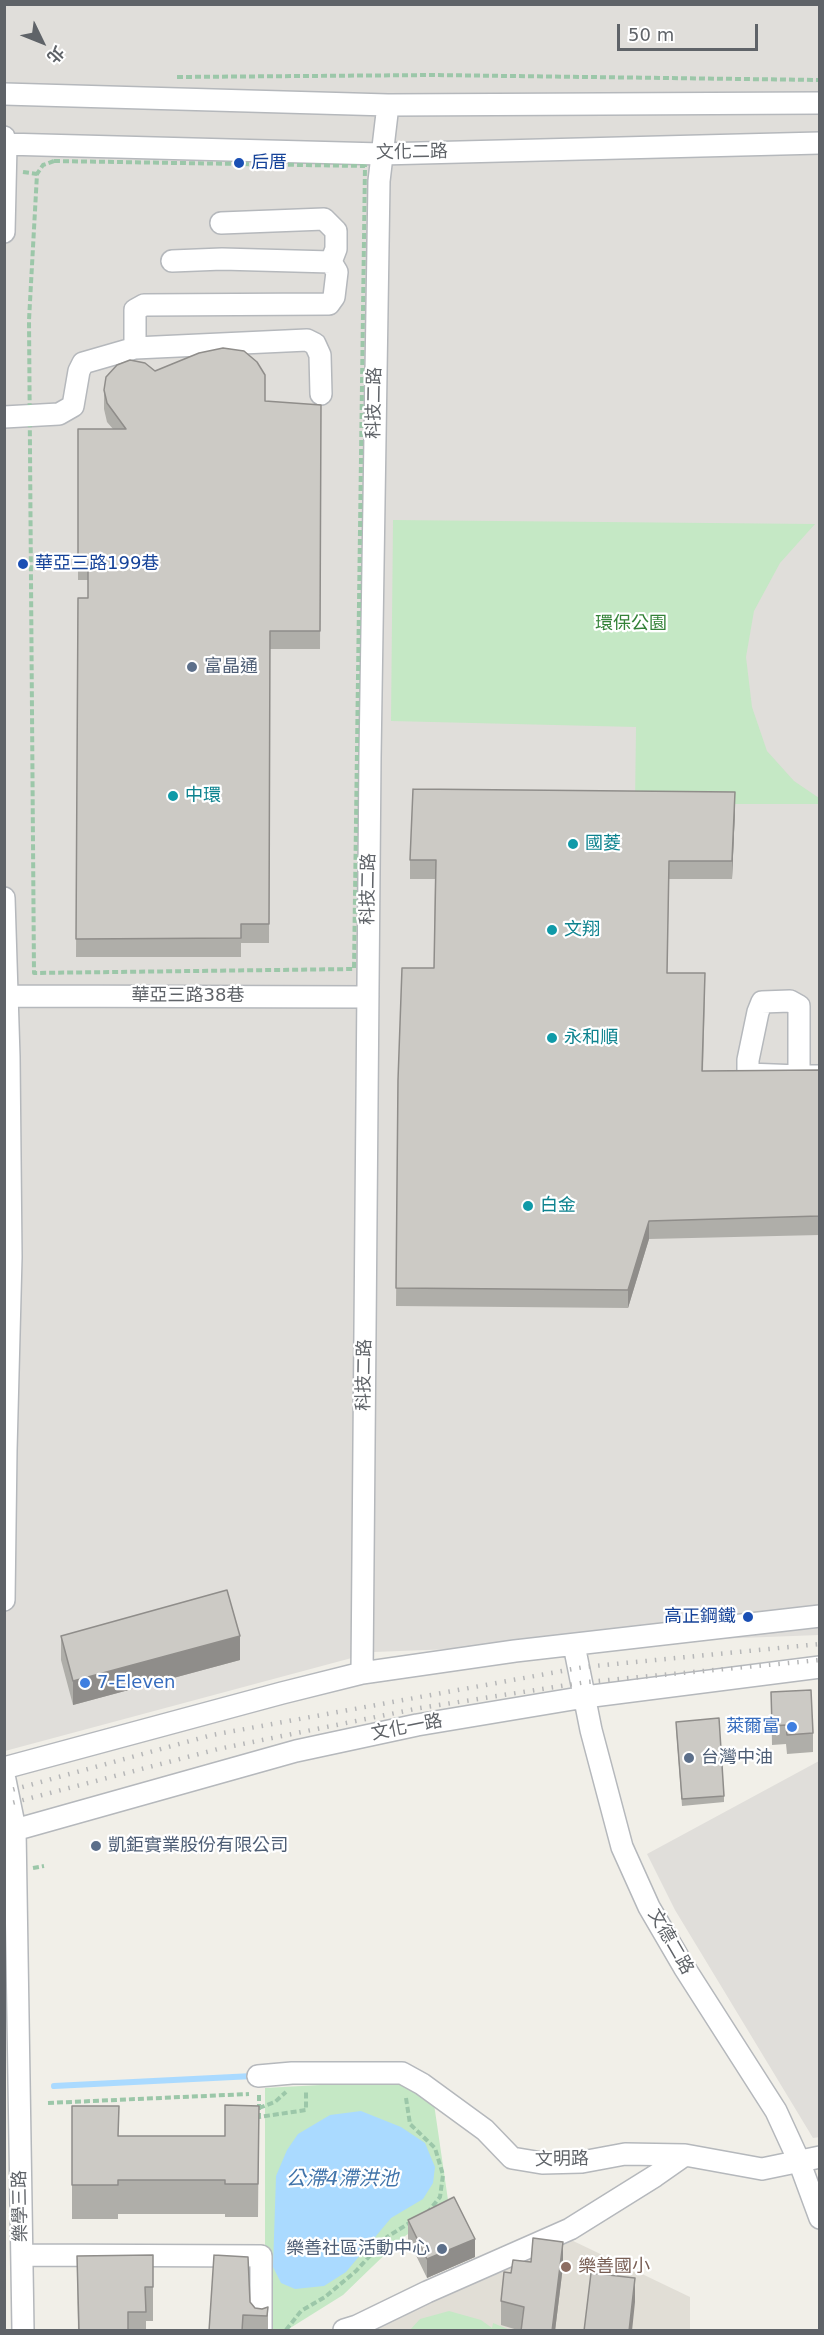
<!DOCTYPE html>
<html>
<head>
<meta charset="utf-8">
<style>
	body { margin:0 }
	#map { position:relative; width:824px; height:2335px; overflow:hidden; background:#f1efe8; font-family:"DejaVu Sans","Noto Sans TC",sans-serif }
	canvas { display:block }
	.frame { position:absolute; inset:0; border:6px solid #5f6368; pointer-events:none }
	.north { position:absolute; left:12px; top:12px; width:60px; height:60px; -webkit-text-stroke:4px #fff; paint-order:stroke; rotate:133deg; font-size:16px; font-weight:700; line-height:24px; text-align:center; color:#5f6368 }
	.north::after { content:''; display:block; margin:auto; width:21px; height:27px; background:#5f6368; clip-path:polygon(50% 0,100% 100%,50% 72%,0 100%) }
	.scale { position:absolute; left:617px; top:24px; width:141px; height:27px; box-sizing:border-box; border:3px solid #5f6368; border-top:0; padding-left:8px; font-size:18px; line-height:21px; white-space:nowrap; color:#5f6368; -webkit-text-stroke:4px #fff; paint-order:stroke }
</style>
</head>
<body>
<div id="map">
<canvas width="824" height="2335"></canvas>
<div class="frame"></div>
<div class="north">北</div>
<div class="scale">50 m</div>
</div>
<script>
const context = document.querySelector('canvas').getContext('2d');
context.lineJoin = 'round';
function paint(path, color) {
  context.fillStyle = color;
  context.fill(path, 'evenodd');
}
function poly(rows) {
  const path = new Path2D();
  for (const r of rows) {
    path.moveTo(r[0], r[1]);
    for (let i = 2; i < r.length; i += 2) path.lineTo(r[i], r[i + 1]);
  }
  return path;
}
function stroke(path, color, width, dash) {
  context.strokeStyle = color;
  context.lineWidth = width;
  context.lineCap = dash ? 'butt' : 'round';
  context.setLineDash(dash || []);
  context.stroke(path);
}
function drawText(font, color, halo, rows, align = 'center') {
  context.font = font + ' "DejaVu Sans","Noto Sans TC",sans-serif';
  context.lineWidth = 4.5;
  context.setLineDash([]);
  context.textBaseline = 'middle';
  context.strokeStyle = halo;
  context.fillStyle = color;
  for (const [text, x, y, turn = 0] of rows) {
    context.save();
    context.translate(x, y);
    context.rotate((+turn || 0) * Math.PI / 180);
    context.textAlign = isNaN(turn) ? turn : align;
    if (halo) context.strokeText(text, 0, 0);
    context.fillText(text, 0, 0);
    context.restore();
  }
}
paint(poly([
	[5,5,819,5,819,1635,374,1652,5,1751],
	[819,1761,820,2137,813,2138,675,1910,647,1854]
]), '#e0deda');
paint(poly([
	[567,2238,690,2297,690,2330,370,2330]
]), '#e1ded6');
paint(poly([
	[393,520,815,524,780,563,754,611,746,657,752,707,767,751,794,781,819,798,819,804,635,804,636,727,391,721],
	[394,2081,433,2097,449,2207,402,2238,343,2295,287,2330,265,2330,265,2088],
	[449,2311,481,2320,492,2328,493,2323,510,2330,410,2330,420,2319]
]), '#c5e8c5');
paint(poly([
	[361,2111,401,2127,425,2143,435,2167,433,2183,423,2199,391,2218,346,2272,324,2286,295,2289,281,2283,273,2267,276,2176,287,2150,298,2134,330,2115]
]), '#aadaff');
stroke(poly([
	[54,2086,253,2076]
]), '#aadaff', 6);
const minor = poly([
	[4,94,388,105,820,103],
	[4,137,6,145,4,232],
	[4,144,381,154,820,143],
	[221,223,324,219,336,231,336,249,331,262],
	[135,348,135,310,144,305,329,304,334,297,337,272,331,262,222,259,172,261],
	[4,417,59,414,73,406,79,371,83,363,135,348,307,340,315,344,320,355,321,394],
	[4,898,9,1057,11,1257,6,1450,4,1600],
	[7,996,368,997],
	[799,1076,799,1006,790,1001,762,1002,758,1012,748,1060,748,1074,799,1076,820,1076],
	[574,1645,591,1730,622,1847,649,1907,684,1967,776,2111,799,2161,820,2218],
	[362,1673,370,757,379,181,388,105],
	[4,1768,282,1693,362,1673,515,1651,820,1616],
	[4,1775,15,1829,23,2330],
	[4,1833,296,1751,417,1725,585,1697,820,1667],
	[258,2076,292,2073,402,2073,422,2084,485,2130,512,2158,542,2163,582,2162,625,2154,685,2155,762,2169,820,2157],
	[22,2255,261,2256,261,2330],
	[344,2330,357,2326,427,2292,570,2229,655,2176,685,2155]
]);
stroke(minor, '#b5b8bc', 24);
stroke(poly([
	[177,77,433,75,820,80],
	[54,161,365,166,354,969,34,973,29,320,37,174,43,165,54,161],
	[23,172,37,174],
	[33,1868,44,1866],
	[259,2095,259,2117,306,2110,306,2090],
	[406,2098,410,2124,435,2148,443,2175,440,2197,428,2212],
	[48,2103,249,2094],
	[259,2108,275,2102,286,2092],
	[286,2330,301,2311,325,2297,356,2271,387,2237,411,2222]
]), '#9cc7a9', 4, [6, 3]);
stroke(minor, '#fff', 21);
stroke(poly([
	[4,1792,212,1735,584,1667,820,1644],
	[4,1805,218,1749,420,1708,587,1682,820,1660]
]), '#b6b7b8', 4.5, [1.5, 8]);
paint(poly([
	[155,371,265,401,321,405,320,649,270,649,269,943,241,943,241,957,76,957,78,598,88,598,88,580,78,580,78,429,113,429,107,422,104,409,104,390],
	[735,810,732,879,669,879,667,973,705,992,703,1071,819,1070,819,1235,649,1239,628,1308,396,1306,398,1080,434,968,435,879,410,879,410,860],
	[61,1636,240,1660,73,1705,61,1660],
	[771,1692,813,1733,813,1752,787,1754,786,1744,772,1745],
	[676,1728,724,1796,724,1802,682,1806],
	[72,2106,119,2136,225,2136,259,2106,258,2217,225,2217,225,2214,118,2214,118,2219,72,2219],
	[408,2220,475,2257,427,2278,408,2239],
	[153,2255,153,2321,146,2321,146,2331,78,2331,77,2256],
	[563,2266,555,2331,521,2331,501,2325,501,2301,511,2273],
	[250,2302,255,2308,262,2309,268,2307,268,2331,209,2331]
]), '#afaea9');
paint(poly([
	[735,792,735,810,732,879,732,861],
	[649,1221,649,1239,628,1308,628,1290],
	[240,1636,240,1660,73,1705,73,1681],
	[475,2239,475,2257,427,2278,427,2259],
	[563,2242,563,2266,555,2331,552,2331],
	[635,2278,635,2302,632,2331,629,2331]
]), '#8f8d8a');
const building = poly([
	[223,348,244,351,257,362,265,375,265,401,321,405,320,631,270,631,269,924,241,924,241,938,76,939,78,598,88,598,88,562,78,561,78,429,126,429,107,403,104,390,106,377,117,365,130,360,145,363,155,371,199,353,223,348],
	[413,789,735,792,732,861,669,861,667,973,705,973,702,1071,819,1070,819,1216,649,1221,628,1290,396,1288,398,1080,402,968,434,968,436,860,410,860,413,789],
	[227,1590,240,1636,73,1681,61,1636,227,1590],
	[811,1690,813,1733,787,1735,786,1725,772,1726,771,1692,811,1690],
	[719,1718,724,1796,682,1799,676,1722,719,1718],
	[225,2105,259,2106,258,2184,225,2184,225,2180,118,2180,118,2185,72,2185,72,2106,119,2106,118,2136,225,2136,225,2105],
	[454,2197,475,2239,427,2259,408,2220,454,2197],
	[533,2238,563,2242,552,2331,521,2331,524,2307,501,2301,504,2272,511,2273,513,2260,531,2262,533,2238],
	[153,2255,153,2287,145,2287,146,2312,128,2312,128,2331,79,2331,77,2256,153,2255],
	[214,2255,248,2257,250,2302,255,2308,262,2309,268,2307,267,2316,243,2315,242,2331,209,2331,214,2255],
	[591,2273,635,2278,629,2331,584,2331,591,2273]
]);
paint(building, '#cccac5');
stroke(building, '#8f8d8a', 1.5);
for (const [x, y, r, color] of [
	[239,163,6,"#1a4fb4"],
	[23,564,6,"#1a4fb4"],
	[192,667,6,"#5c6f8a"],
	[173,796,6,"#0f9aa8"],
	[573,844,6,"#0f9aa8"],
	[552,930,6,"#0f9aa8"],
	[552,1038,6,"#0f9aa8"],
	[528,1206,6,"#0f9aa8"],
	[748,1617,6,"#1a4fb4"],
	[85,1683,6,"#3f7fe0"],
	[792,1727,6,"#3f7fe0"],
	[689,1758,6,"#5c6f8a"],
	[96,1846,6,"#5c6f8a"],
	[442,2249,6,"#5c6f8a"],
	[566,2267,6,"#8d6e63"]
]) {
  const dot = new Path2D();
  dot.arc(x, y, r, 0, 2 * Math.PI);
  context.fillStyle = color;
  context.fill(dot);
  stroke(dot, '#fff', 2);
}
drawText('18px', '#5f6368', '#fff', [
	["文化二路",412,153,-1],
	["科技二路",375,403,-89],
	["科技二路",369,889,-89],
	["華亞三路38巷",188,996],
	["科技二路",365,1375,-89],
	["文化一路",407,1728,-11],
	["文德二路",670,1942,60],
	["文明路",562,2160,-1],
	["樂學三路",21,2206,-91]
]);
drawText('18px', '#164399', '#fff', [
	["后厝",251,163],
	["華亞三路199巷",35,564],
	["高正鋼鐵",736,1617,"right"]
], 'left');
drawText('18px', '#348238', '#fff', [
	["環保公園",631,624]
]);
drawText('18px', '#4e5e75', '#fff', [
	["富晶通",204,667],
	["台灣中油",701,1758],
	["凱鉅實業股份有限公司",108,1846],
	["樂善社區活動中心",430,2249,"right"]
], 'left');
drawText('18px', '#0d838f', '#fff', [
	["中環",185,796],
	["國菱",585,844],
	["文翔",564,930],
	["永和順",564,1038],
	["白金",540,1206]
], 'left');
drawText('18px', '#366cbe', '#fff', [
	["7-Eleven",97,1683],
	["萊爾富",780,1727,"right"]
], 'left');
drawText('18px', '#785e54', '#fff', [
	["樂善國小",578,2267]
], 'left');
drawText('italic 20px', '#4174aa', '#fff', [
	["公滯4滯洪池",342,2180]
]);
</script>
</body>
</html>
